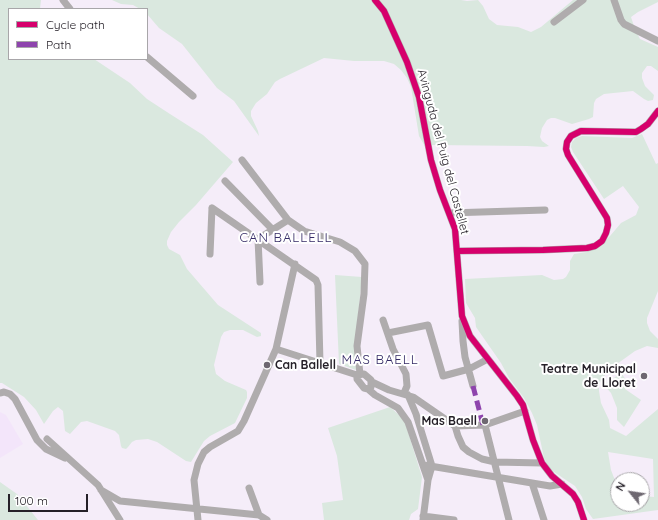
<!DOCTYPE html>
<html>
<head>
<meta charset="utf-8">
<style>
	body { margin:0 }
	#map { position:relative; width:658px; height:520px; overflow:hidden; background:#f5edf9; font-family:Quicksand,sans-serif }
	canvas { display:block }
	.legend { position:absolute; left:8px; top:8px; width:140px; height:52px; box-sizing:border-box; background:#fff; border:1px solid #a8a6a9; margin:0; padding:5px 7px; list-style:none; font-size:12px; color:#252028 }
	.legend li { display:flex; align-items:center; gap:8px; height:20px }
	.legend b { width:20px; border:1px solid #a8a6a9 }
	.north { position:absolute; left:610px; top:472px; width:40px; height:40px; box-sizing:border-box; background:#fff; border:1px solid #a8a6a9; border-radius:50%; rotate:300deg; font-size:11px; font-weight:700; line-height:16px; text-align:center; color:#252028 }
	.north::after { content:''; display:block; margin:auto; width:14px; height:18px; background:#6e6871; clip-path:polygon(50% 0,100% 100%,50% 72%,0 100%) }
	.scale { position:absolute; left:8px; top:494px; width:80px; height:18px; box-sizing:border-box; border:2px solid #252028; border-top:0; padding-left:5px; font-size:12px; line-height:14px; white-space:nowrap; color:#252028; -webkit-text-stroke:3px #fff; paint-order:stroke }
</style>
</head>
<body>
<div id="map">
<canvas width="658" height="520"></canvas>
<ul class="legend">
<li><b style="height:5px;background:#d6006c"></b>Cycle path</li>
<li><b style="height:5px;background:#8e44ad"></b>Path</li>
</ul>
<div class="north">N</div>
<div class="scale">100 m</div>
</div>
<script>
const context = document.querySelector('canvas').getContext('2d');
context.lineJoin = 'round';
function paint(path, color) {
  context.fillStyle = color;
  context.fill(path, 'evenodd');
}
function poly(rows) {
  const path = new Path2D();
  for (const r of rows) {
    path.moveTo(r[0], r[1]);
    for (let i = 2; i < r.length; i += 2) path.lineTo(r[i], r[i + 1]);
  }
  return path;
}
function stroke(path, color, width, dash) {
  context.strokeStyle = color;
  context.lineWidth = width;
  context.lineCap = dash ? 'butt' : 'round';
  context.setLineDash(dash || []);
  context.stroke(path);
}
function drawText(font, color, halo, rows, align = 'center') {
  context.font = font + ' Quicksand,sans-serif';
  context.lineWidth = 4;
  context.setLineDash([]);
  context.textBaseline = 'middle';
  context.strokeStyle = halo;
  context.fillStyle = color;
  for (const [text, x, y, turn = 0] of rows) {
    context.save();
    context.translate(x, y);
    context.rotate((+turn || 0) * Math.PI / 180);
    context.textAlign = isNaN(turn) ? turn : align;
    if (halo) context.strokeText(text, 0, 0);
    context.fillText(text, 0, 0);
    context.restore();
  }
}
paint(poly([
	[0,412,6,415,23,444,0,458]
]), '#f3e5fa');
paint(poly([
	[0,0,41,0,40,9,9,9,9,59,94,59,130,83,147,99,170,114,203,135,233,162,196,205,179,222,171,232,167,241,167,245,169,249,180,255,187,269,218,305,261,333,261,336,257,337,243,330,230,330,224,332,221,337,214,365,216,374,225,381,246,390,247,392,247,398,235,423,210,436,204,441,191,462,186,461,157,442,148,439,136,440,132,442,128,447,126,449,122,448,121,446,119,435,115,431,87,421,81,422,70,434,65,431,63,411,58,407,53,411,44,424,36,410,24,397,2,383,0,383],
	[112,0,461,0,467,1,478,0,483,6,489,19,497,25,518,27,531,32,541,27,573,0,658,0,658,2,638,12,631,17,635,29,640,39,658,47,658,71,651,66,647,66,642,73,642,78,645,86,654,95,653,100,648,101,644,99,633,91,604,94,596,99,594,103,593,117,589,119,572,124,555,118,551,118,547,120,542,128,540,137,542,141,549,146,544,147,527,146,433,145,429,145,426,148,419,136,411,87,407,78,401,70,394,64,384,61,354,61,324,58,280,79,275,82,267,94,256,103,251,111,251,116,258,131,259,136,234,101,217,88,182,44,159,28,147,14,147,9,140,9,133,5,121,4],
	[642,134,656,164,658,163,658,291,647,318,647,323,650,331,658,339,658,348,647,346,635,351,617,364,602,378,599,385,599,391,601,403,609,420,610,428,626,436,658,409,658,510,593,519,586,509,582,497,575,486,554,472,548,466,544,458,537,425,532,413,524,398,509,378,501,363,476,327,475,318,466,303,465,279,542,275,554,280,563,279,566,277,570,270,570,261,574,254,587,252,601,245,610,236,621,223,636,215,639,207,623,186,604,199,573,152,571,147,572,142,576,138,582,136,632,138],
	[608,452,653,459,654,497,642,496,642,504,618,504,618,496,615,496,617,488,616,483,611,470],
	[335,275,362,277,355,348,356,370,339,364],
	[621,373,627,381,625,389,641,400,624,427,617,420,617,408,611,393,604,385],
	[390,407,398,414,405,422,422,477,418,509,411,514,409,520,324,520,322,503,343,500,337,456,328,428],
	[0,482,17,494,38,520,0,520]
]), '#dae8df');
stroke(poly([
	[63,0,70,9],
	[375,0,384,11,407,62,419,97,431,160,440,190,455,229,462,316,470,336,517,396,523,405,533,440,542,463,552,476,573,494,578,502,584,520],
	[614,0,621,20,624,24,658,41],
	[554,22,583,0],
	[147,57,193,96],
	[242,160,288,220,304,231,340,242,355,251,365,264,364,294,357,346,360,374],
	[225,181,273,230],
	[212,208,316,280,318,285,320,363],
	[449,213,545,210],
	[457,251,543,250,587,248,595,246,602,241,606,233,608,225,607,218,568,155,566,149,567,142,571,136,581,131,636,132,641,129,648,124,658,111],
	[210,254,212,208],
	[260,282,258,239,288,220],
	[383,320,393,349,406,374,407,386,404,393],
	[462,321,463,341,465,357,473,386],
	[388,333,428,325,443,376,469,369,488,359],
	[276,349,357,375],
	[372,382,389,390,413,397,455,426,485,425,525,411],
	[368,389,371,387,371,380,364,374,357,375,357,379,364,388,368,389,375,395,398,408,408,422,428,480,423,520],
	[0,393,4,392,10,394,15,399,37,440,46,449,65,458],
	[408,395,416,414,432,466,428,480],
	[485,425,509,520],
	[455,426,458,436,463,447,469,452,482,459,495,462,542,463],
	[47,439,98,485,120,520],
	[424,465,550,486,562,484],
	[532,483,544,520],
	[249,488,259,515,267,520],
	[101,490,120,501,259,515],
	[423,516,454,520],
	[198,520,194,480,198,464,204,452,210,447,238,431,244,421,276,349,295,264]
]), '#afacad', 7);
stroke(poly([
	[473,386,483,425]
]), '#8e44ad', 5, [10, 5]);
stroke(poly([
	[375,0,384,11,407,62,419,97,431,160,440,190,455,229,462,316,470,336,517,396,523,405,533,440,542,463,552,476,573,494,578,502,584,520],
	[457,251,543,250,587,248,595,246,602,241,606,233,608,225,607,218,568,155,566,149,567,142,571,136,581,131,636,132,641,129,648,124,658,111]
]), '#d6006c', 6);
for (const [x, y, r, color] of [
	[267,365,4,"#6e6871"],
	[644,376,4,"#6e6871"],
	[485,421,4,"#6e6871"]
]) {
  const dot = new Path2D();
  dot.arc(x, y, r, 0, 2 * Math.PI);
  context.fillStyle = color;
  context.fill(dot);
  stroke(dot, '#fff', 1.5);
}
drawText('12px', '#252028', '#fff', [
	["Avinguda del Puig del Castellet",443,152,75]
]);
drawText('bold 12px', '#252028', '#fff', [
	["Can Ballell",275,365,"left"],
	["Teatre Municipal",636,369],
	["de Lloret",636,383],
	["Mas Baell",477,421]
], 'right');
context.letterSpacing = '1px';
drawText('13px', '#342a66', '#fff', [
	["CAN BALLELL",286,238],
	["MAS BAELL",380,360]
]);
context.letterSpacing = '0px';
</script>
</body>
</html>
